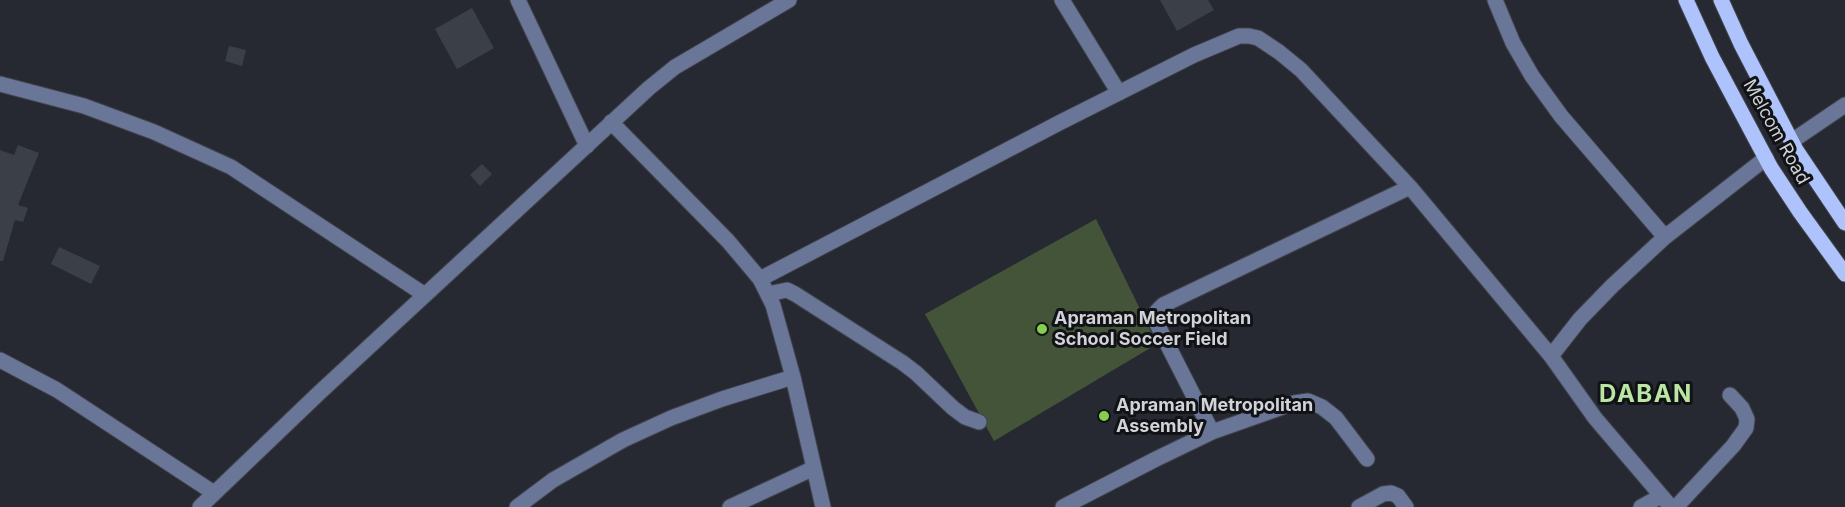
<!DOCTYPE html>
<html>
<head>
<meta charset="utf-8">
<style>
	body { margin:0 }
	canvas { display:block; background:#262931 }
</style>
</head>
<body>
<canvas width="1845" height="507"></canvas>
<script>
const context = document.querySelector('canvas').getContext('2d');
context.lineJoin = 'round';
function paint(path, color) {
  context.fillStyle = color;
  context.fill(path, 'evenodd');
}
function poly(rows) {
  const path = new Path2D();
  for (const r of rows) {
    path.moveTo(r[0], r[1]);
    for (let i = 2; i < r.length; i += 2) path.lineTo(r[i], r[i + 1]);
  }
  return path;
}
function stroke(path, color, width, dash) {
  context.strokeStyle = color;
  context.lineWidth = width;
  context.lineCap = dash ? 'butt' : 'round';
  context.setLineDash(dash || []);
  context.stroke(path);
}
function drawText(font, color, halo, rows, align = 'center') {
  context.font = font + ' Inter,sans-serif';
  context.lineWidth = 6;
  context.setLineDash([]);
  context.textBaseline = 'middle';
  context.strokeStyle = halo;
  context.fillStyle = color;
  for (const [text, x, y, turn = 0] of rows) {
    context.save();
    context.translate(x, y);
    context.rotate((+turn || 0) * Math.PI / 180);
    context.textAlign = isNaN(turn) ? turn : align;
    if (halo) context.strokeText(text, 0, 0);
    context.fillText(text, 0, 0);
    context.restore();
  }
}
paint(poly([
	[1096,219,1157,344,994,441,925,314]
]), '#435439');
paint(poly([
	[1160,0,1208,0,1214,10,1177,31],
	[472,8,494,48,457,69,435,29],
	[229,46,246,50,242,66,225,61],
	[18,145,39,153,18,205,28,208,23,222,15,220,3,261,0,261,0,150,14,155],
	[482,164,492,174,480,186,470,175],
	[59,247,100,266,91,284,51,264]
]), '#3b3f47');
const minor = poly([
	[518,0,587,146],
	[1062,0,1119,93],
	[1495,0,1513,43,1532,76,1561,116,1665,237],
	[0,84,84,106,154,132,231,167,425,295],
	[611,122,728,241,760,279,773,305,793,377,823,507],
	[1792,141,1845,105],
	[760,279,1059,123,1194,55,1239,36,1249,36,1258,38,1279,52,1301,70,1410,187,1551,356,1595,418,1671,507],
	[768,294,787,290,795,294,903,363,916,373,953,408,965,417,979,422],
	[1551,356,1580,319,1612,286,1665,237,1766,158],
	[0,360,57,390,214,493],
	[1212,432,1156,322,1157,311,1163,305,1410,187],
	[200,507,319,393,649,88,675,67,789,0],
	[517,507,553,480,623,440,671,418,722,399,793,377],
	[730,507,814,468],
	[1063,507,1156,459,1212,432,1294,403,1308,401,1322,407,1336,418,1367,459],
	[1359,507,1383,494,1391,493,1398,496,1406,507],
	[1641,507,1661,496],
	[1676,507,1733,446,1746,428,1747,419,1742,408,1730,395]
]);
const major = poly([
	[1686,0,1712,57,1771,168,1800,212,1845,274],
	[1721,0,1741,44,1796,150,1845,223]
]);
stroke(minor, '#41444c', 17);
stroke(major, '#41444c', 17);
stroke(minor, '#697698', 15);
stroke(major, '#aec3fc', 15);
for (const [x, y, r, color] of [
	[1042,329,6,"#84cf4d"],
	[1104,416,6,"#84cf4d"]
]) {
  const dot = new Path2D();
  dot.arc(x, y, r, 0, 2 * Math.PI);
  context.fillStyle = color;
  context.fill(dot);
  stroke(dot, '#101215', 2);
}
drawText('18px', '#d1d3d8', '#101215', [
	["Melcom Road",1776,132,61]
]);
drawText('bold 18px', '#d1d3d8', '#101215', [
	["Apraman Metropolitan",1054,319],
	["School Soccer Field",1054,340],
	["Apraman Metropolitan",1116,406],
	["Assembly",1116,427]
], 'left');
context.letterSpacing = '1.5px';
drawText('bold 24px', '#bbe5a2', '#101215', [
	["DABAN",1646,395]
]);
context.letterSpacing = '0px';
</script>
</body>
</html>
